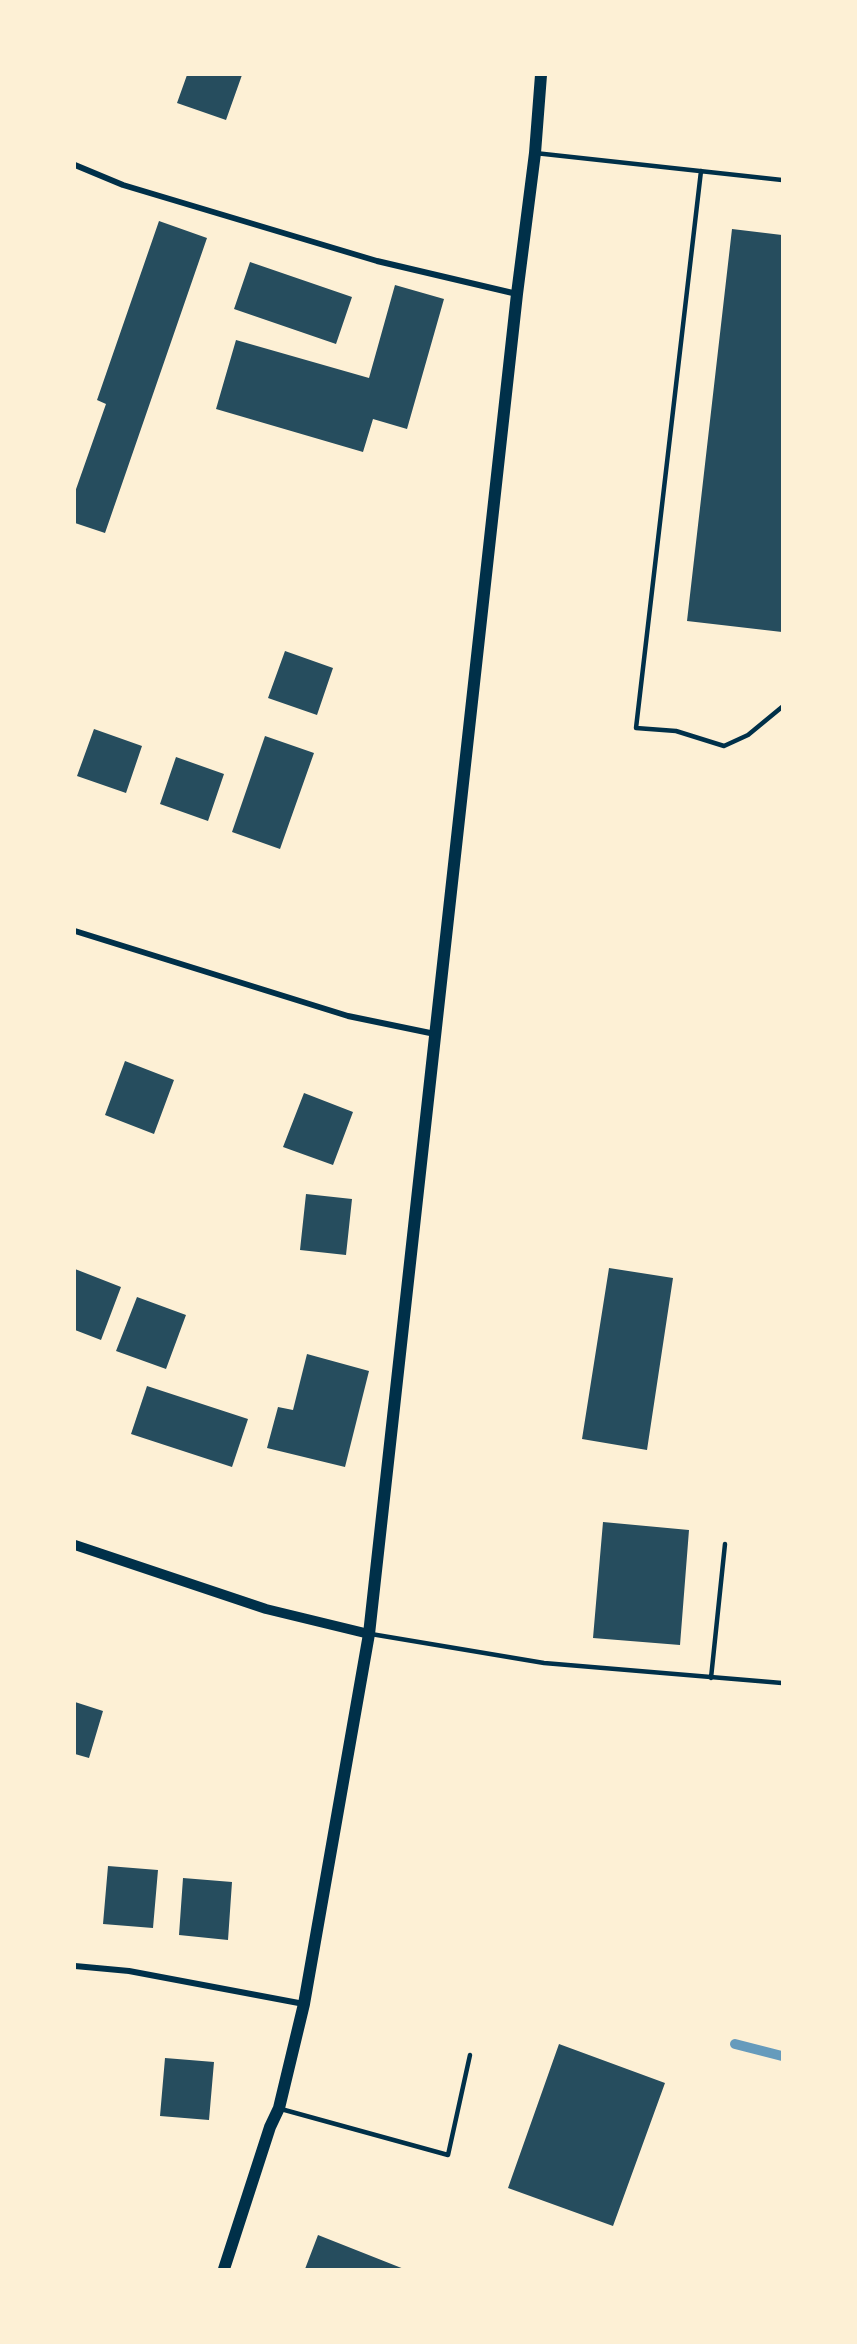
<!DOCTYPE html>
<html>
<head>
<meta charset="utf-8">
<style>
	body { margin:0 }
	#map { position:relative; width:857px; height:2344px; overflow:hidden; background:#fdf0d5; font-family:"Golos Text",sans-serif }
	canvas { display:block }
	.frame { position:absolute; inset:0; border:76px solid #fdf0d5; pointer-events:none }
</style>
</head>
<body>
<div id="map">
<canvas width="857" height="2344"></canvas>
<div class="frame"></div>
</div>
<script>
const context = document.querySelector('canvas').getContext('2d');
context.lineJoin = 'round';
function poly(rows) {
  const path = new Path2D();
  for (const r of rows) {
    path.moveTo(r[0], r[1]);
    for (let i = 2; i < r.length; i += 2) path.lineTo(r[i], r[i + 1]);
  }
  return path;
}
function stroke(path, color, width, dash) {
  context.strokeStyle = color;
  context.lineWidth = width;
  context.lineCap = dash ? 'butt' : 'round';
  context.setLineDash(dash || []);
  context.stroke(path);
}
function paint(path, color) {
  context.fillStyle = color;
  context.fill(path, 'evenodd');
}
stroke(poly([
	[735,2044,782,2056]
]), '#669bbc', 10);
paint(poly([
	[187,75,242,75,226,120,177,103],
	[159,221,207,238,105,533,75,523,75,492,106,404,97,400],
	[732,229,782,235,782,632,687,621],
	[250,262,352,297,336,344,234,309],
	[395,285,444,299,407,429,373,419,363,452,216,409,236,340,369,378],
	[285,651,333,668,317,715,268,698],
	[94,729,142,746,126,793,77,776],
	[265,736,314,753,280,849,232,832],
	[176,757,224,774,208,821,160,804],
	[125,1061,174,1080,154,1134,105,1115],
	[304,1093,353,1112,333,1165,283,1147],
	[306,1194,352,1199,346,1255,300,1250],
	[609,1268,673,1278,647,1450,582,1439],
	[75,1269,121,1287,101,1340,75,1330],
	[137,1297,186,1315,166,1369,116,1351],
	[307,1354,369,1371,345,1467,267,1448,278,1407,293,1410],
	[147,1386,248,1419,232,1467,131,1434],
	[603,1522,689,1530,680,1645,593,1638],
	[75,1702,103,1711,89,1758,75,1754],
	[108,1866,158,1870,153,1928,103,1924],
	[183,1878,232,1882,228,1940,179,1935],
	[559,2044,665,2083,613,2226,508,2188],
	[165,2058,214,2062,209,2120,160,2116],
	[318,2235,404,2269,305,2269]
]), '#264d5e');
stroke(poly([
	[535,153,782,180],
	[701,171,636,728,676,731,724,746,748,735,782,707],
	[371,1634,544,1663,782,1683],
	[711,1678,725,1544],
	[281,2109,448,2155,470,2055]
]), '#003049', 4.5);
stroke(poly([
	[75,165,123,185,377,261,517,294],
	[75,931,348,1016,435,1034],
	[75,1966,129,1971,304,2004]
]), '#003049', 6);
stroke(poly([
	[75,1545,266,1609,369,1634]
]), '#003049', 10);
stroke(poly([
	[224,2269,270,2127,279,2108,304,2004,369,1634,517,294,535,153,541,75]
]), '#003049', 12);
</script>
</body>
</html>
